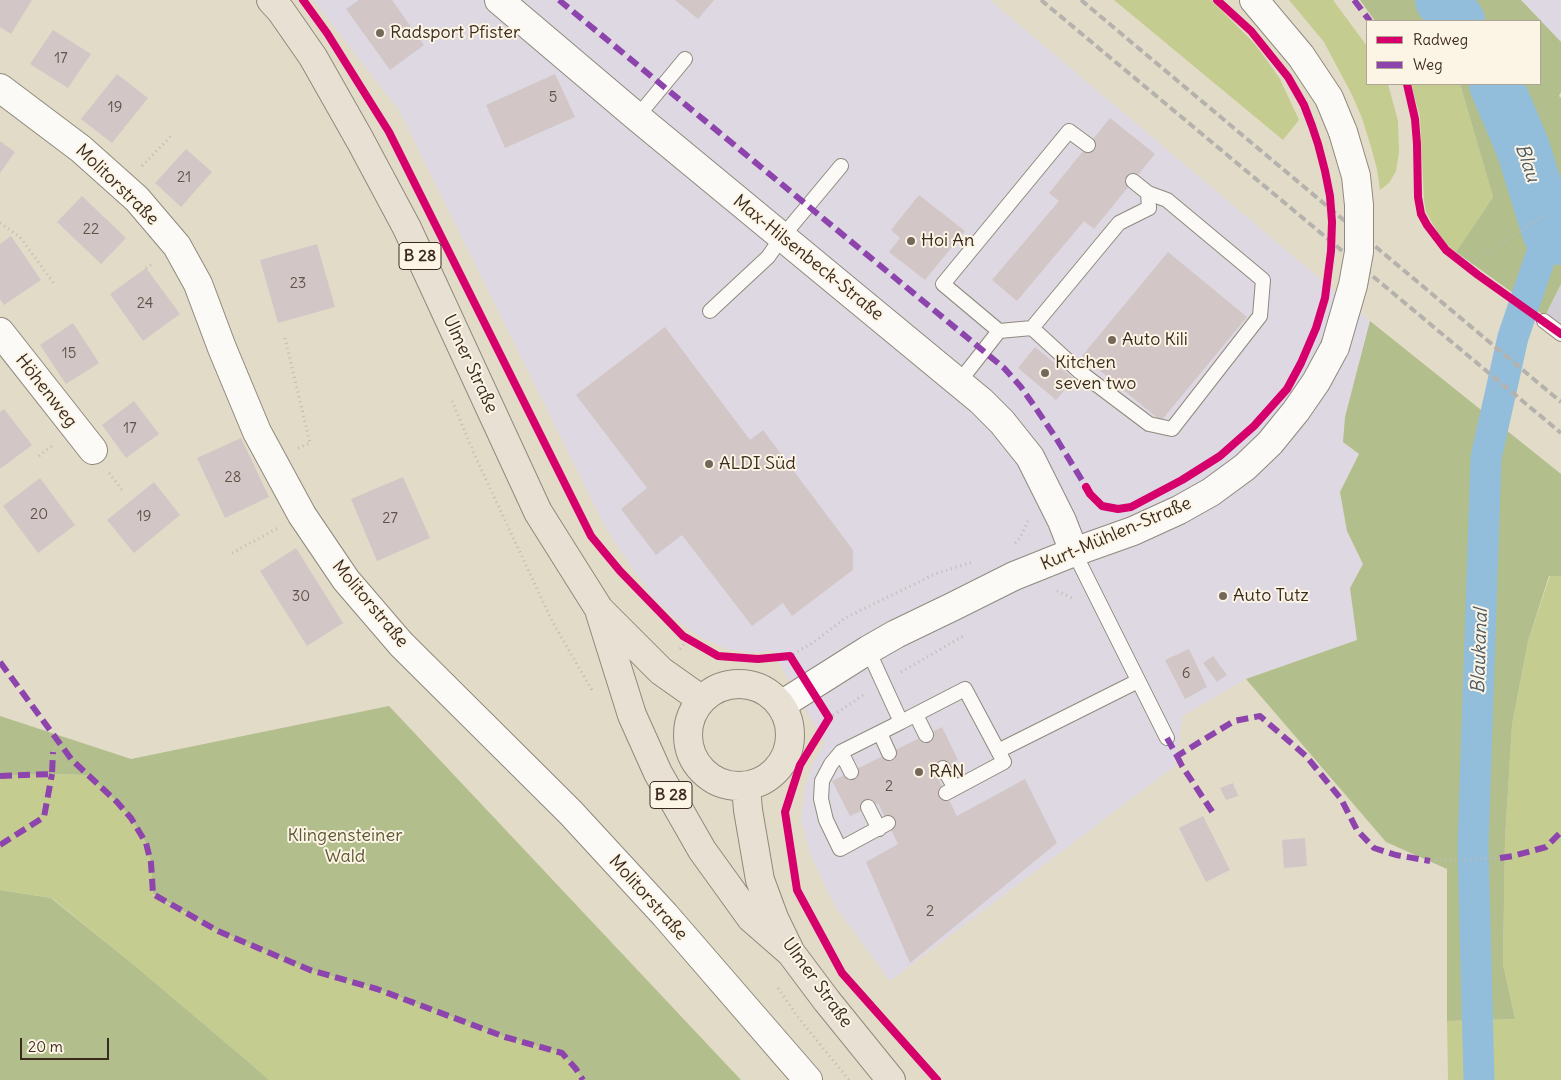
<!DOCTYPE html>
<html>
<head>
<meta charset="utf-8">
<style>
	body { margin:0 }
	#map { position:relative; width:1561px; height:1080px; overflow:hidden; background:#e2dbc8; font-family:Delius,sans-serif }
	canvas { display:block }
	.legend { position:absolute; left:1366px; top:20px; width:175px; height:65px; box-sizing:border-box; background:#fcf5e5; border:1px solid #afa495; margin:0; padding:6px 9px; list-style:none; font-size:15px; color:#3b2a1e }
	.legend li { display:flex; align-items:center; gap:10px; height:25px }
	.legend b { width:25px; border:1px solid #afa495 }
	.scale { position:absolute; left:20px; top:1038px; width:89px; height:22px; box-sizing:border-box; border:2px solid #3b2a1e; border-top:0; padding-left:6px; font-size:15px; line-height:18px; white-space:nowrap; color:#3b2a1e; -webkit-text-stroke:4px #fcf5e5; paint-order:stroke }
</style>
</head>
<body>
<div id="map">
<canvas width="1561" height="1080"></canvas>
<ul class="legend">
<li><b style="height:6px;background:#d6006c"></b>Radweg</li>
<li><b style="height:6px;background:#8e44ad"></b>Weg</li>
</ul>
<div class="scale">20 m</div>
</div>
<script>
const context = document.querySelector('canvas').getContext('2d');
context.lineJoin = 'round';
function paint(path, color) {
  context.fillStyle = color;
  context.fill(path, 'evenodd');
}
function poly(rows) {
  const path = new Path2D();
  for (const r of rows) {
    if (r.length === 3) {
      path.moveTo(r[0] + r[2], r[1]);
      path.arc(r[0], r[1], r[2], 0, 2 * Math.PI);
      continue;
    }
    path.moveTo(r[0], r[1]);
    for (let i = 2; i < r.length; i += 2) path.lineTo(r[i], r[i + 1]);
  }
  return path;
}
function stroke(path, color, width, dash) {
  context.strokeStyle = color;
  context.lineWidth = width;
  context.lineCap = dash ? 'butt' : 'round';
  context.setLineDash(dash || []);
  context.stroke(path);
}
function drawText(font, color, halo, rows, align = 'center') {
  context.font = font + ' Delius,sans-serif';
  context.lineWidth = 4;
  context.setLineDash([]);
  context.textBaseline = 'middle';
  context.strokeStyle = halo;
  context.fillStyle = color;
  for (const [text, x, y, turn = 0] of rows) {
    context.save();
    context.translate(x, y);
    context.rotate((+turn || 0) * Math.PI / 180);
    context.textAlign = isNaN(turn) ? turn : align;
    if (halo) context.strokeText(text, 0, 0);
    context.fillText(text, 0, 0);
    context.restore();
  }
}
paint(poly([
	[313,0,990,0,1370,321,1345,417,1359,454,1340,492,1347,531,1363,564,1350,588,1357,640,1246,679,1183,716,1175,766,890,981,835,906,810,854,801,818,806,785,813,763,825,743,772,651,751,653,726,649,698,636,673,617,651,595,634,571,606,529,399,110],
	[1521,0,1561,0,1561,42,1527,6]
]), '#ded8e2');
paint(poly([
	[1561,284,1561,329,1545,316]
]), '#d0cdd4');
paint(poly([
	[1114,0,1211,0,1254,43,1266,59,1280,79,1299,120,1283,140],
	[1289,0,1333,0,1367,46,1367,84,1388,84,1398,121,1399,153,1396,171,1389,183,1380,190,1377,169,1371,147,1362,118,1352,95,1324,42],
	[1411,84,1460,84,1493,197,1456,252,1446,244,1438,233,1426,212,1424,200,1420,117],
	[1550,576,1561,576,1561,1080,1448,1080,1447,1021,1515,1019,1503,964,1505,840,1512,725,1528,641],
	[52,774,88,775,117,802,131,818,146,843,151,863,153,895,218,931,310,970,377,989,505,1037,562,1053,576,1069,583,1080,269,1080,245,1059,134,965,52,898,0,890,0,776]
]), '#c5cc90');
paint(poly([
	[1360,0,1521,0,1561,42,1561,92,1559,96,1561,98,1561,284,1545,316,1456,252,1493,197,1460,84,1540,84,1540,21,1375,21],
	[1370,321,1561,474,1561,576,1549,576,1528,641,1512,725,1505,840,1503,964,1515,1019,1447,1021,1447,869,1386,842,1246,679,1357,640,1350,588,1363,564,1347,531,1340,492,1359,454,1343,442,1345,417],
	[389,706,741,1080,583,1080,576,1069,562,1053,505,1037,377,989,310,970,218,931,153,894,151,863,146,843,131,818,117,802,88,775,52,774,0,776,0,716,131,759],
	[0,890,51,898,134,965,245,1059,269,1080,0,1080]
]), '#b2be8b');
stroke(poly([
	[1479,1080,1473,847,1486,458,1513,337,1549,232]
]), '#92bedc', 31);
stroke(poly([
	[1442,0,1458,21],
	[1496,84,1523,148,1549,232,1561,238]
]), '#92bedc', 54);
paint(poly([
	[0,0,32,0,11,34,0,27],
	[359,0,392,0,424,45,390,70,346,9],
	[675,0,714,0,698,19],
	[53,30,91,54,68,88,30,64],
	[117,74,148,98,112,143,81,119],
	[555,74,575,117,505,148,486,105],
	[1110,118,1155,154,1094,229,1084,221,1017,301,992,280,1059,201,1049,193],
	[0,141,15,152,0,173],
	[186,149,212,172,181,207,155,183],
	[919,195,965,231,925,280,889,252,900,238,891,230],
	[82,196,126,238,101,264,57,222],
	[11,236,41,280,4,305,0,299,0,244],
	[317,244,335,307,278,323,260,260],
	[1168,252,1247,317,1161,421,1082,356],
	[146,268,180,314,143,341,110,294],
	[73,323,99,363,66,384,40,345],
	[665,327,750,440,763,430,853,550,853,570,792,616,783,603,752,626,682,535,656,555,621,509,647,488,576,395],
	[1035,347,1074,379,1056,400,1018,368],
	[134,401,159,434,126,458,102,425],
	[4,409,32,445,0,469,0,412],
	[241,438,269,497,225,518,197,458],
	[403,477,430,538,377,561,351,499],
	[40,478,75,525,38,553,3,506],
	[154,482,180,515,134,553,107,520],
	[296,548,343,623,307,646,260,571],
	[1189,649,1207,687,1185,699,1165,660],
	[1213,656,1227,675,1217,682,1203,663],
	[942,727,958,760,935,772,957,816,1025,779,1057,843,910,963,866,862,898,844,878,803,850,816,832,781],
	[1233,783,1238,796,1226,800,1220,788],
	[1203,816,1230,870,1206,882,1179,828],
	[1305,838,1307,866,1284,868,1282,840]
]), '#d2c7c6');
const service = poly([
	[637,117,685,59],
	[710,311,768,257,782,237,841,166],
	[1544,321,1561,334],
	[1032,328,1080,372,1149,424,1172,429,1260,316,1263,280,1167,200,1148,193],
	[999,331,943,284,1069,131,1088,145],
	[959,382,999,331,1032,328,1119,223,1149,208,1148,193,1133,181],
	[1074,552,1167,738],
	[868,650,901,722,841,752,831,764,822,781,821,799,826,820,840,849,888,823],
	[916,715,926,735],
	[901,722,965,689,1004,762,946,793],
	[880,733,889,753],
	[998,751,1138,681],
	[841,752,851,772],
	[943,768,955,788],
	[868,807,879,829]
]);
const minor = poly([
	[499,0,637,117,981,401,1002,422,1030,457,1062,521,1074,552],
	[0,88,81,149,137,199,177,246,198,284,222,348,257,432,302,515,346,580,401,644,571,813,665,915,808,1080],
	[0,332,93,450]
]);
const tertiary = poly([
	[1254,0,1301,56,1329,98,1343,132],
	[781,705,868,650,896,634,952,607,1014,576,1074,552,1133,531,1179,510,1211,492,1245,467,1270,443,1296,411,1316,382,1335,347]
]);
const primary = poly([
	[271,0,281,11,313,57,360,140,407,228,538,512,599,609,661,671,702,700],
	[600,613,632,715,658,773,702,850,751,918,791,953],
	[739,735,51],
	[746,787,748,810,760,880,774,918,791,953,827,1001,891,1080]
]);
stroke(service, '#90897d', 16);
stroke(minor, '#90897d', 30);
stroke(tertiary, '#90897d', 30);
stroke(primary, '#90897d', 30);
stroke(poly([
	[142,166,171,136],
	[0,223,20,237,55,285],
	[1467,266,1545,215],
	[146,268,154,263],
	[285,338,310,443,298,448],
	[500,355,591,536,620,571,683,636,718,656,758,659,790,656,814,642,845,618,935,574,972,562],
	[452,401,476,458,552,621,593,692],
	[39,456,53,445],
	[109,473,122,490],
	[1015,543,1020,538,1028,521],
	[232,553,278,528],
	[1057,591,1072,598],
	[680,649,688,639],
	[901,672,963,636],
	[829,718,863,695],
	[53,752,58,742],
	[1430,861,1500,858],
	[778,988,797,1016,849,1080]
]), '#bdbbb6', 3, [1, 4]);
stroke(service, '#fbfaf7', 14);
stroke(minor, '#fbfaf7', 28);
stroke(tertiary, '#fbfaf7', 28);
stroke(primary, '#e7e0d3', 28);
stroke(poly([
	[1041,0,1561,433],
	[1081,0,1561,402]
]), '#b5b2ae', 4, [8, 4]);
const tertiaryBridge = poly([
	[1335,347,1353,285,1359,252,1359,205,1356,176,1343,132]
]);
stroke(tertiaryBridge, '#90897d', 30, []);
stroke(tertiaryBridge, '#fbfaf7', 28);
stroke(poly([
	[559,0,1004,368,1021,387,1035,407,1056,438,1088,490],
	[1354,0,1370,21],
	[0,662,72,760,117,802,131,818,146,843,151,863,153,894,218,931,310,970,377,989,505,1037,562,1053,576,1069,583,1080],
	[1167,738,1177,756,1234,721,1260,716,1306,756,1341,799,1357,830,1374,848,1396,855,1430,861],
	[1177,756,1182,766,1215,816],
	[0,776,52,774,53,752],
	[0,845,44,817,52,774],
	[1500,858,1513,856,1546,847,1561,832]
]), '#8e44ad', 6, [12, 6]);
stroke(poly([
	[303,0,327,33,389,132,591,536,620,571,683,636,718,656,758,659,790,656,829,718,800,765,785,812,797,890,842,973,937,1080],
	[1407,84,1415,119,1417,144,1418,197,1421,214,1427,225,1446,250,1478,275,1561,334],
	[1086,487,1090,494,1102,506,1118,509,1131,507,1182,480,1220,456,1254,426,1287,389,1301,363,1316,328,1325,298,1331,251,1332,222,1330,196,1325,171,1318,144,1312,126,1304,105,1288,77,1251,31,1217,0]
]), '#d6006c', 8);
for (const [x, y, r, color] of [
	[380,33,5,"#75685a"],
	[911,241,5,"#75685a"],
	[1112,340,5,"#75685a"],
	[1045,373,5,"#75685a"],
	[709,464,5,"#75685a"],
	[1223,596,5,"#75685a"],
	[919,772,5,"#75685a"]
]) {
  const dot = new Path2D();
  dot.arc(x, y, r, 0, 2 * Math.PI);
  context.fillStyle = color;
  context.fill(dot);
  stroke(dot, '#fcf5e5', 2);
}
drawText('15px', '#615148', null, [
	["17",61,59],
	["5",553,98],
	["19",115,108],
	["21",184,178],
	["22",91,230],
	["23",298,284],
	["24",145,304],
	["15",69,354],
	["17",130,429],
	["28",233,478],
	["20",39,515],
	["19",144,517],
	["27",390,519],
	["30",301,597],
	["6",1186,674],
	["2",889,787],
	["2",930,912]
]);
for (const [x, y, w] of [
	[420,256,42],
	[671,795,42]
]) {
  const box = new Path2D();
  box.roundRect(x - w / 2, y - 13.5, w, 27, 4);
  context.fillStyle = '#fcf5e5';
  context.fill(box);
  stroke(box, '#3b2a1e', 1);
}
drawText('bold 16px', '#3b2a1e', null, [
	["B 28",420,256],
	["B 28",671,795]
]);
drawText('18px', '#3b2a1e', '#fcf5e5', [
	["Radsport Pfister",390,33],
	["Hoi An",921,241],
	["Auto Kili",1122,340],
	["Kitchen",1055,363],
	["seven two",1055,384],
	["ALDI Süd",719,464],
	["Auto Tutz",1233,596],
	["RAN",929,772]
], 'left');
drawText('18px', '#3b2a1e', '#fcf5e5', [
	["Molitorstraße",117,185,44],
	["Max-Hilsenbeck-Straße",808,258,39],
	["Ulmer Straße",470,364,65],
	["Höhenweg",46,391,52],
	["Kurt-Mühlen-Straße",1116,534,-23],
	["Molitorstraße",370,604,50],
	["Molitorstraße",648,898,48],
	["Ulmer Straße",817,983,54]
]);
drawText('18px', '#5e5733', '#fcf5e5', [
	["Klingensteiner",345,836],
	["Wald",345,857]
]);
drawText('italic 19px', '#4e5963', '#fcf5e5', [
	["Blau",1527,163,71],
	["Blaukanal",1480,651,-88]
]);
</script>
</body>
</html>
